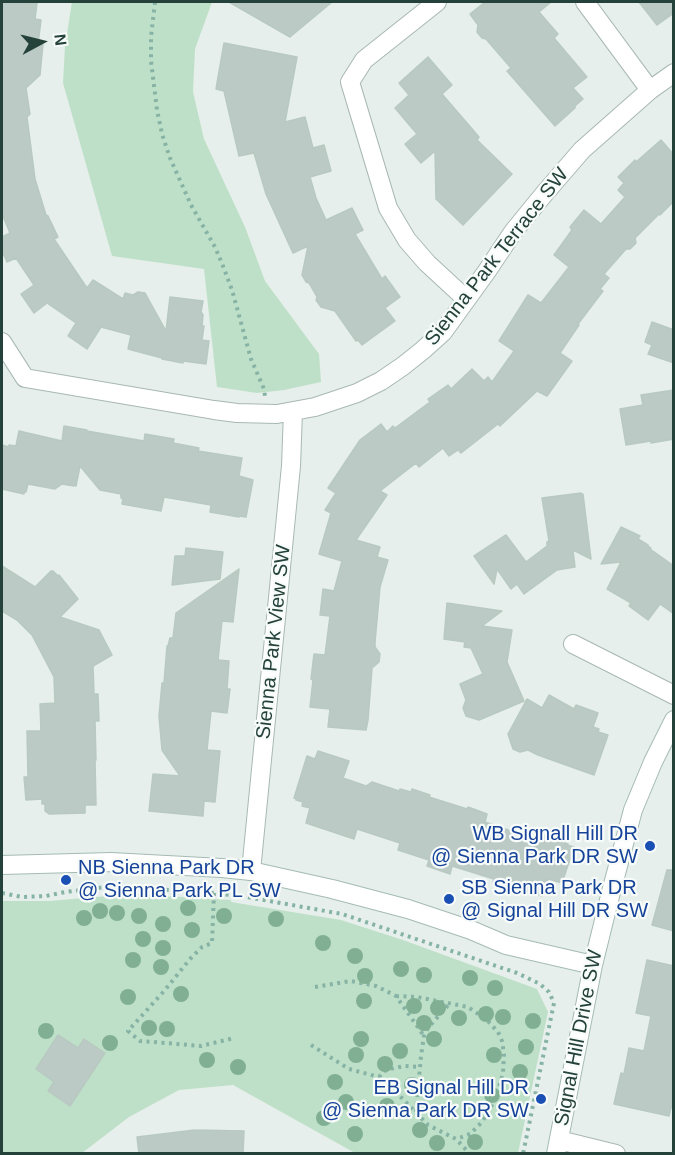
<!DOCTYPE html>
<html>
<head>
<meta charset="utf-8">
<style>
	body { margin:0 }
	#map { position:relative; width:675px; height:1155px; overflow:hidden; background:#e6efeb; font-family:Helvetica,sans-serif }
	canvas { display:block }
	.frame { position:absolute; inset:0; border:3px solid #24423a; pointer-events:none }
	.north { position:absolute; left:12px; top:12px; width:60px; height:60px; -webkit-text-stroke:4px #f7fbf9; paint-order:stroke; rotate:83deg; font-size:16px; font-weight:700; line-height:24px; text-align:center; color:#24423a }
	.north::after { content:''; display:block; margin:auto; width:21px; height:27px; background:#24423a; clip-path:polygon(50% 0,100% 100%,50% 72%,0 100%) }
</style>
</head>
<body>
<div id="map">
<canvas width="675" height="1155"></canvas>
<div class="frame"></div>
<div class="north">N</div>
</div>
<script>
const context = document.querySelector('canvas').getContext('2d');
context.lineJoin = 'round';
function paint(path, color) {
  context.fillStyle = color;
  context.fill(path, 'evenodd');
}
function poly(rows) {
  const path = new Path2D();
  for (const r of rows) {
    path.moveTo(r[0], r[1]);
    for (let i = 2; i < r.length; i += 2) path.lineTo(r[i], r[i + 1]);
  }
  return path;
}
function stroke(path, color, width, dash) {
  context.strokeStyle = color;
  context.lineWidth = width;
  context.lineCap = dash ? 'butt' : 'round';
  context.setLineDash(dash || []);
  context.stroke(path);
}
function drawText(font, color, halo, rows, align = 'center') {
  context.font = font + ' Helvetica,sans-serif';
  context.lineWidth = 4.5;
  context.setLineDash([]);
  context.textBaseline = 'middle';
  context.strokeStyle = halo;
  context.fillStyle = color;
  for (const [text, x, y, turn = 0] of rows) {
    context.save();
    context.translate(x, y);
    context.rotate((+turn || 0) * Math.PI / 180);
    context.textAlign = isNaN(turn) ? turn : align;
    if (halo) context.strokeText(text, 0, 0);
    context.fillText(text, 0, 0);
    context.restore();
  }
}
paint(poly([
	[72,2,212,2,195,49,193,92,204,139,245,227,265,281,319,354,321,382,284,390,257,393,217,387,204,269,112,256,63,83,65,46],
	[132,894,231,900,231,902,341,920,403,940,537,989,548,1012,518,1153,355,1153,233,1085,179,1090,129,1117,82,1153,2,1153,2,901,49,901]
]), '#bfe0c8');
const building = poly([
	[2,2,37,3,35,19,41,20,38,44,43,44,40,75,26,88,30,114,27,117,35,179,46,215,48,216,58,237,54,239,87,288,93,280,123,299,125,293,133,295,138,292,145,293,166,331,170,297,203,301,201,312,203,315,202,326,204,326,202,340,209,341,206,364,183,361,183,363,162,359,162,358,128,349,131,335,101,327,87,349,68,336,76,323,47,303,34,313,21,294,34,285,16,258,7,262,2,251,2,237,10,233,2,214,2,2],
	[229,2,332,2,290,37,229,2],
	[485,2,551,2,539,12,558,34,554,38,587,77,573,88,583,99,575,106,575,108,555,126,507,71,511,68,486,39,482,38,477,32,478,25,470,14,485,2],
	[639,2,674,2,674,13,657,25,639,2],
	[224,43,297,57,285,122,305,117,313,148,324,145,331,171,310,177,316,198,326,220,352,208,363,230,355,234,382,279,385,276,400,297,385,308,395,321,362,345,358,340,356,341,335,311,321,307,316,300,317,297,309,283,306,282,302,275,308,246,293,253,266,194,254,153,239,156,224,91,216,89,224,43],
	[428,57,452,85,442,94,479,137,477,140,512,174,463,225,436,199,435,151,421,163,405,144,417,134,395,108,409,95,399,83,428,57],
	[661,140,674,155,674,201,660,215,659,214,635,238,636,243,630,249,626,249,604,274,609,278,600,289,603,291,578,324,579,325,560,353,572,361,547,396,537,391,500,426,498,424,461,453,458,450,449,456,443,448,419,467,416,463,380,491,387,495,356,540,380,547,377,557,388,560,380,587,375,642,375,647,380,654,379,662,372,668,368,720,366,730,328,727,330,709,310,707,313,680,311,679,314,654,325,655,330,616,320,615,323,589,334,591,342,561,319,554,331,513,325,510,336,493,328,488,360,440,381,424,387,432,393,426,395,428,430,402,428,399,448,385,451,389,472,369,484,381,488,377,492,382,514,351,499,341,528,295,541,303,569,267,554,255,572,230,570,227,584,210,601,224,625,197,618,190,624,183,618,177,635,160,636,162,661,140],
	[652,322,674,330,674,363,648,354,652,345,645,342,652,322],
	[674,390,674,439,651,443,651,441,626,445,620,409,643,405,641,395,674,390],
	[64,426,87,430,87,431,144,441,145,434,174,439,173,443,199,448,198,451,242,458,239,476,253,480,246,517,239,516,239,517,210,512,211,505,164,497,161,511,122,504,123,499,121,498,121,494,100,490,80,466,76,486,74,485,74,486,62,484,55,489,28,484,26,492,24,492,24,494,2,489,2,445,9,447,9,445,16,446,19,431,62,441,64,426],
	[581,493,581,494,583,494,591,559,573,550,575,567,557,570,524,594,517,584,511,589,497,569,494,584,474,556,506,535,526,562,547,546,547,542,549,541,542,498,581,493],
	[621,527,640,536,638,539,648,545,648,546,651,548,650,549,674,566,674,614,660,604,648,620,629,606,631,603,607,589,621,562,601,564,621,527],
	[186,548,223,552,220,579,172,585,175,556,185,556,186,548],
	[2,566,35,587,51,571,53,571,58,576,59,575,78,599,60,617,99,630,112,655,93,666,94,694,98,694,99,721,95,721,96,760,95,760,96,805,85,805,85,813,49,814,45,811,45,804,42,804,42,799,26,800,24,777,28,777,27,731,41,731,40,704,55,703,54,677,32,635,17,620,2,611,2,566],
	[239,569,233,622,222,621,218,660,229,661,227,689,230,689,227,713,211,711,207,750,220,751,215,802,204,801,203,816,149,811,153,774,180,776,162,750,159,716,162,683,164,683,167,646,168,646,170,638,173,638,176,613,239,569],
	[447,603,502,611,482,626,512,630,507,662,524,701,479,720,466,716,463,708,466,700,460,684,483,674,471,648,464,647,465,642,444,639,447,603],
	[549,695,574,709,576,705,598,713,593,727,599,729,598,732,608,735,594,775,538,755,528,750,520,752,513,749,508,734,527,699,542,708,549,695],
	[318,751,349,761,343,778,366,786,372,782,399,791,400,789,411,792,412,789,430,795,429,797,467,809,468,807,487,814,485,822,537,840,539,834,568,844,567,845,574,847,562,883,548,879,542,896,493,882,494,879,452,866,450,874,427,866,429,860,398,850,400,843,357,829,354,839,306,823,310,808,302,806,303,802,296,800,296,799,294,798,307,756,315,759,318,751],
	[667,870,674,870,674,931,652,925,667,870],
	[647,960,674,966,674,1108,671,1107,669,1116,614,1104,621,1073,624,1074,629,1048,644,1051,651,1016,636,1013,647,960],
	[58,1035,78,1048,84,1039,105,1053,70,1106,48,1091,54,1082,36,1069,58,1035],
	[195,1130,244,1131,243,1154,139,1154,137,1137,195,1130]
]);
paint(building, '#bbcac4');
stroke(building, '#b8c9c2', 1.5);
const street = poly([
	[437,2,364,60,350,82,388,208,407,240,427,263,466,299],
	[585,2,650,90],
	[2,342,25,378,214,410,237,413,277,414,315,407,357,393,381,381,403,366,423,350,443,332,487,271,513,232,544,194,582,150,650,90,674,73],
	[573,644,674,695],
	[251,871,291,466,293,412],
	[559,1140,616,1154]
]);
const secondary = poly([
	[2,865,111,862,222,868,251,871,332,889,408,909,471,930,506,945,593,965],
	[556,1154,593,965,611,892,633,810,653,762,674,720]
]);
stroke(street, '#a8b8b2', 20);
stroke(secondary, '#a4bbb3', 20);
stroke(poly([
	[155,2,151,37,151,61,157,110,162,134,170,158,191,205,215,247,223,266,232,290,251,359,264,389,265,396],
	[2,893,22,897,46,896,65,892,106,887,138,888,214,893,247,897,342,914,517,973,540,984,549,992,554,1003,523,1154],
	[214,893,212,943,202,947,190,959,165,990,128,1031,140,1041,153,1042,201,1046,234,1038],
	[315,987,351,981,376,986,396,996,424,1036],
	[396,996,417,997,468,1007,487,1020,498,1032,502,1041,504,1054,503,1073,496,1098,482,1122,470,1134,456,1139],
	[311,1045,349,1069,379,1077,397,1093,428,1125,456,1139,470,1154],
	[379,1077,384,1071,394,1068,405,1066,420,1067],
	[416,1112,421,1056,424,1036,428,1028,450,1003]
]), '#86b3a5', 4, [3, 4.5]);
stroke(street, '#fff', 18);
stroke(secondary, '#fff', 18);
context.fillStyle = '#80af93';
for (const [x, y] of [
	[188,908],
	[100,911],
	[117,913],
	[139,916],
	[224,916],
	[84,918],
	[276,919],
	[163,924],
	[192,930],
	[143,939],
	[323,943],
	[163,948],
	[355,956],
	[133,960],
	[161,967],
	[401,969],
	[424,975],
	[365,976],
	[470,978],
	[495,988],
	[181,994],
	[128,997],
	[364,1001],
	[414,1006],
	[438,1008],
	[486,1014],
	[503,1017],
	[459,1018],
	[533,1021],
	[424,1023],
	[149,1028],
	[167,1029],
	[46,1031],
	[361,1039],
	[434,1039],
	[110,1043],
	[526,1047],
	[400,1051],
	[356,1055],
	[494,1055],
	[207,1060],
	[385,1064],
	[238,1067],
	[520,1072],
	[335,1082],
	[412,1085],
	[492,1095],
	[346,1102],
	[387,1106],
	[324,1118],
	[420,1130],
	[355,1134],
	[475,1142],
	[437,1143]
]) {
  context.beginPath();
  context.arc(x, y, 8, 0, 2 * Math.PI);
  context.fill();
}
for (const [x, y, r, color] of [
	[650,846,6,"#1a4fb4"],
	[66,880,6,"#1a4fb4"],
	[449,899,6,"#1a4fb4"],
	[541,1099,6,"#1a4fb4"]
]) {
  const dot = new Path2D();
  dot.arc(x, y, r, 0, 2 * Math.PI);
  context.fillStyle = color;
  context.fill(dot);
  stroke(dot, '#f7fbf9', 2);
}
drawText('20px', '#24423a', '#f7fbf9', [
	["Sienna Park Terrace SW",497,257,-52],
	["Sienna Park View SW",274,642,-84],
	["Signal Hill Drive SW",579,1038,-79]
]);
drawText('20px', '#164399', '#f7fbf9', [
	["WB Signall Hill DR",638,834],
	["@ Sienna Park DR SW",638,857],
	["NB Sienna Park DR",78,868,"left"],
	["@ Sienna Park PL SW",78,891,"left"],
	["SB Sienna Park DR",461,888,"left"],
	["@ Signal Hill DR SW",461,911,"left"],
	["EB Signal Hill DR",529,1088],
	["@ Sienna Park DR SW",529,1111]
], 'right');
</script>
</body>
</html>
